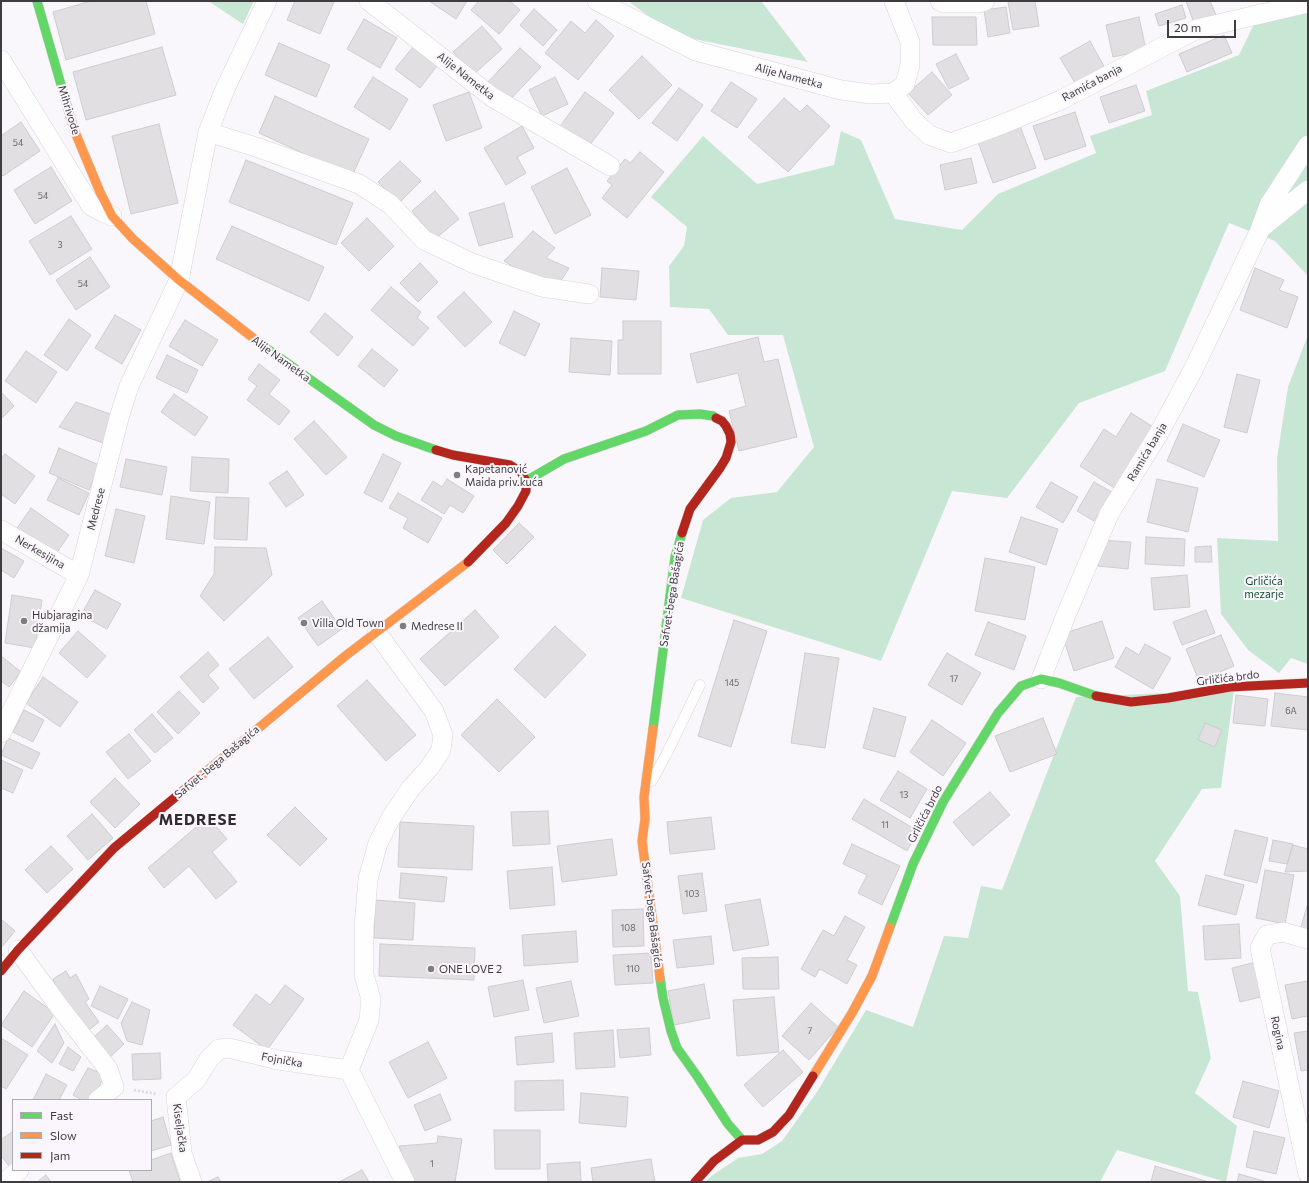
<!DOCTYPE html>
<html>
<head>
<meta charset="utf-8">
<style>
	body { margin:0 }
	#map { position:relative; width:1309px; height:1183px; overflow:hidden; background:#faf7fc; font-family:Commissioner,sans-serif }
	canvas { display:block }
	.frame { position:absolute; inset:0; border:2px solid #3e3c3e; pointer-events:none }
	.legend { position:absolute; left:12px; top:1099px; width:140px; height:72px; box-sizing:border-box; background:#fbf6fd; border:1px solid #afacb1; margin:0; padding:5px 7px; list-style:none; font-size:12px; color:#3e3c3e }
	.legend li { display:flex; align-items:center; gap:8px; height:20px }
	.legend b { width:20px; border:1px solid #afacb1 }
	.scale { position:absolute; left:1167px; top:20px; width:69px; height:18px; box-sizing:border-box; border:2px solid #3e3c3e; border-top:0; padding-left:5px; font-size:12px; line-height:14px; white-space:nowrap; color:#3e3c3e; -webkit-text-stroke:3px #fbf6fd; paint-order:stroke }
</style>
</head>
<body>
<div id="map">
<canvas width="1309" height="1183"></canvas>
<div class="frame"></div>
<ul class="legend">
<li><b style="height:5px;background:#63d668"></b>Fast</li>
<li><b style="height:5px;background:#ff974d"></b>Slow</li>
<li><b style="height:5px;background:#b3261e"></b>Jam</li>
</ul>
<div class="scale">20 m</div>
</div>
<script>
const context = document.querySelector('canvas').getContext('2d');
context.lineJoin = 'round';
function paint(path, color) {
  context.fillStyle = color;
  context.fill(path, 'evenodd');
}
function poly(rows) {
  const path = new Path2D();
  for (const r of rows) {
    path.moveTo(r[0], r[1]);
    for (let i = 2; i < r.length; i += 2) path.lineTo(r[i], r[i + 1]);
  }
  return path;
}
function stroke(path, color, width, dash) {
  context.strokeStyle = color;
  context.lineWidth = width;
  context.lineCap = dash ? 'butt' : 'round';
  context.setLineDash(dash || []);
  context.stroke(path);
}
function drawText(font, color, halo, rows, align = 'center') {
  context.font = font + ' Commissioner,sans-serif';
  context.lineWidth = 4;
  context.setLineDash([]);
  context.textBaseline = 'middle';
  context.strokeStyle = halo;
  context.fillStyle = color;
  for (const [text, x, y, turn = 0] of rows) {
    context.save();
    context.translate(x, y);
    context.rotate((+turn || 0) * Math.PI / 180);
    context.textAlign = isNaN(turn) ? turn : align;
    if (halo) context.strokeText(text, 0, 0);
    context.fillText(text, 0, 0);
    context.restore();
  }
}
paint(poly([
	[208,1,254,1,243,24],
	[628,1,761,1,808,62,684,37,655,21],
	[1308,1,1308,276,1275,241,1229,223,1165,371,1079,403,1007,498,952,491,881,661,681,598,703,520,731,498,777,492,814,447,783,335,728,335,709,309,670,307,669,266,684,246,687,227,651,197,703,136,757,184,834,165,841,131,861,140,895,219,962,230,998,194,1096,153,1090,136,1152,115,1146,91,1239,55,1255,22],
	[1308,335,1308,664,1291,658,1279,673,1248,650,1221,614,1217,538,1278,541,1277,458,1288,387],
	[1234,690,1221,788,1202,789,1155,861,1180,896,1188,991,1198,992,1211,1058,1195,1093,1237,1126,1226,1182,1117,1150,1100,1182,705,1182,710,1177,738,1158,762,1154,782,1141,817,1092,866,1010,913,1027,944,936,968,938,981,886,1002,890,1076,697]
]), '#c8e6d4');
const building = poly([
	[91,1,146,1,155,34,66,60,53,12,91,1],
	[295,1,331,1,334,2,320,34,287,20,295,1],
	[429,1,467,1,456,19,429,1],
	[479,1,510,1,520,10,499,34,471,10,479,1],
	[1013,1,1035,1,1039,26,1013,30,1008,2,1013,1],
	[1186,1,1210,1,1216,15,1194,23,1186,1],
	[1182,5,1186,18,1159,26,1155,14,1182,5],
	[1006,7,1010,33,988,37,984,10,1006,7],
	[534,9,557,30,543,46,520,25,534,9],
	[932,17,976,17,977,45,933,45,932,17],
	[1139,17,1146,50,1113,57,1106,25,1139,17],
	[364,19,397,38,380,68,347,49,364,19],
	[596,20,614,36,578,80,545,53,571,21,585,33,596,20],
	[482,26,502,49,473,75,453,52,482,26],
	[1224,35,1232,53,1187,72,1179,54,1224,35],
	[1090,41,1106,70,1077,86,1060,58,1090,41],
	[279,43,330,65,316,97,265,75,279,43],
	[162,47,176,95,86,120,73,72,162,47],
	[413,47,437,66,420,88,395,69,413,47],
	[520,48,541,67,507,103,486,84,520,48],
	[956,54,969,79,949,89,936,64,956,54],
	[642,56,672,85,639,119,609,90,642,56],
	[932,72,952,95,928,115,908,93,932,72],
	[373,77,408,99,390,130,354,107,373,77],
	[555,77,568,104,542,116,529,90,555,77],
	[731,82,757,99,737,128,711,111,731,82],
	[1136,85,1145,111,1109,123,1100,97,1136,85],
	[679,88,703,105,677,141,652,123,679,88],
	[469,92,482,128,446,141,433,105,469,92],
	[585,92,614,113,586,150,558,129,585,92],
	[275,96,369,139,352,176,259,133,275,96],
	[784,98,800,112,807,105,830,126,788,172,748,137,784,98],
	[1075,112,1086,146,1045,160,1033,126,1075,112],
	[21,122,40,151,3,176,1,174,1,136,21,122],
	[159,124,178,203,131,214,112,136,159,124],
	[522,126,534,148,517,157,526,173,506,185,484,148,522,126],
	[1020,126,1036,168,993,183,978,142,1020,126],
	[640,152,664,172,627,218,602,198,612,185,607,181,625,159,630,163,640,152],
	[971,158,977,183,945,190,940,165,971,158],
	[246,160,353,203,336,245,229,202,246,160],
	[400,161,421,181,399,203,378,182,400,161],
	[51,167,72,201,35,224,14,190,51,167],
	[567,168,591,215,555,234,531,187,567,168],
	[435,191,459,219,435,239,412,211,435,191],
	[504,203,513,237,479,246,469,213,504,203],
	[71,216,92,249,50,275,29,241,71,216],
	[367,218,394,246,369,271,341,243,367,218],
	[232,226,324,267,309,301,216,259,232,226],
	[533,231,555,248,546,258,569,268,559,284,532,279,504,261,533,231],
	[90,257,110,287,76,310,56,280,90,257],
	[420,263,438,282,418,302,400,283,420,263],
	[602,268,639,271,636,300,600,297,602,268],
	[1255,268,1284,280,1279,290,1298,297,1287,328,1240,310,1255,268],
	[391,287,421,312,417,318,429,328,413,346,371,310,391,287],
	[464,292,492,322,465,347,437,317,464,292],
	[514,311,540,324,525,356,499,343,514,311],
	[325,313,353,337,338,356,310,332,325,313],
	[115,315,141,330,122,364,95,348,115,315],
	[69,319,91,335,67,371,44,355,69,319],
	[185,320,218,340,202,366,169,346,185,320],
	[623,321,661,321,661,374,618,374,618,340,623,340,623,321],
	[758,337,764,362,778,359,797,437,739,451,729,411,746,406,738,373,697,383,690,354,758,337],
	[571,338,612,341,610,375,569,372,571,338],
	[372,349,398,370,384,387,358,366,372,349],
	[26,351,57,372,36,403,5,381,26,351],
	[167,355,198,370,187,393,156,378,167,355],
	[259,364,280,380,269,394,290,411,279,425,247,400,257,386,248,379,259,364],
	[1237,374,1260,380,1247,433,1224,427,1237,374],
	[1,392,14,406,1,419,1,392],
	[174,394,208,417,195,436,161,412,174,394],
	[76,402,113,415,103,443,59,427,76,402],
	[1131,413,1155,428,1116,489,1080,466,1104,429,1116,437,1131,413],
	[314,421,347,457,326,475,294,439,314,421],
	[1183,424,1220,440,1204,477,1167,461,1183,424],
	[59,448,99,465,89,490,49,473,59,448],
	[5,454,35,476,15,504,1,494,1,459,5,454],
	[383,454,401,463,382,502,364,493,383,454],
	[192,457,229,459,228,493,190,491,192,457],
	[126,459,167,467,162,495,120,487,126,459],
	[287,471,304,495,286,507,269,483,287,471],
	[58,478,89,493,79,515,47,500,58,478],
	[447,479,474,496,463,513,450,505,444,514,421,500,433,481,442,487,447,479],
	[1157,479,1198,488,1188,532,1147,522,1157,479],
	[1051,482,1078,497,1063,523,1036,507,1051,482],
	[1094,482,1112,492,1094,521,1077,511,1094,482],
	[398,493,442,518,428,543,403,528,408,518,389,508,398,493],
	[171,496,210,502,204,544,166,539,171,496],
	[216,497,249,498,247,540,214,539,216,497],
	[31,508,69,535,53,558,15,531,31,508],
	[116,509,145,516,134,563,105,556,116,509],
	[1021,517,1058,529,1046,565,1009,552,1021,517],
	[519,523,534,537,507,564,493,550,519,523],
	[1146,537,1185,539,1184,566,1145,564,1146,537],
	[1100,540,1131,542,1128,569,1098,566,1100,540],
	[1211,546,1212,562,1195,562,1195,547,1211,546],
	[215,547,266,548,272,575,224,621,200,596,214,574,215,547],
	[1,548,24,561,14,578,1,570,1,548],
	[985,558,1035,567,1025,620,975,611,985,558],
	[1187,575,1190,607,1154,610,1151,578,1187,575],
	[95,590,121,604,107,629,81,615,95,590],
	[12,595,42,600,35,648,5,643,12,595],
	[322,601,342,629,318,646,298,618,322,601],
	[475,610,499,637,445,686,420,659,475,610],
	[1206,610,1215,633,1182,645,1173,622,1206,610],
	[734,620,767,631,731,747,698,736,734,620],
	[1102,621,1114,658,1074,671,1062,634,1102,621],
	[988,622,1026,636,1014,670,975,655,988,622],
	[555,626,586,655,545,698,514,669,555,626],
	[78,631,106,656,87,678,59,653,78,631],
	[1221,635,1234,666,1199,681,1186,649,1221,635],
	[268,637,293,667,254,699,229,669,268,637],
	[1145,644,1171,658,1153,689,1115,667,1126,647,1139,655,1145,644],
	[208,652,219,665,208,675,219,688,203,703,180,677,208,652],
	[805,653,839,658,825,748,791,743,805,653],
	[947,653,981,673,962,705,928,685,947,653],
	[1,656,21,672,9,687,1,681,1,656],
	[43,677,78,702,60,727,26,703,43,677],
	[367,680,416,735,386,761,337,706,367,680],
	[179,691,200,713,178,734,157,712,179,691],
	[1275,693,1308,697,1308,730,1271,726,1275,693],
	[1236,695,1268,699,1265,726,1233,723,1236,695],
	[497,699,535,737,499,772,461,735,497,699],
	[874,708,906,717,895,757,863,748,874,708],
	[24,710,44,720,33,742,13,732,24,710],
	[152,714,173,738,155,753,134,730,152,714],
	[1043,718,1057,754,1010,772,995,736,1043,718],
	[932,720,966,743,943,776,910,752,932,720],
	[1205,723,1222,730,1215,747,1198,740,1205,723],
	[129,734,151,761,128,779,106,752,129,734],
	[8,738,40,753,32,769,1,755,8,738],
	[1,760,23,770,13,793,1,788,1,760],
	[898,771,927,789,910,818,880,800,898,771],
	[115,778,140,804,115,828,90,802,115,778],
	[990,792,1010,815,973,846,953,822,990,792],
	[864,799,918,831,907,851,852,819,864,799],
	[295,807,327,839,300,866,267,835,295,807],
	[548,811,550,844,513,846,511,812,548,811],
	[92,814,113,838,88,860,67,836,92,814],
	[208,817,227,839,212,852,237,882,216,899,189,866,164,888,148,868,208,817],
	[711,817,715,849,670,854,667,822,711,817],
	[400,822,474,826,472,870,398,867,400,822],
	[1235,830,1268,838,1257,883,1224,875,1235,830],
	[612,839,617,875,562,882,557,846,612,839],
	[1273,840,1293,844,1287,864,1269,861,1273,840],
	[852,844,900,866,882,905,858,893,867,875,843,864,852,844],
	[1293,845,1308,849,1308,871,1285,872,1293,845],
	[51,846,73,869,47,893,25,870,51,846],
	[552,867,555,905,510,909,507,871,552,867],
	[1265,870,1294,875,1285,924,1256,918,1265,870],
	[401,873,447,877,444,902,399,898,401,873],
	[702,873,707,911,683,914,678,876,702,873],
	[1206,875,1244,885,1236,915,1198,905,1206,875],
	[760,899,769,945,733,951,725,905,760,899],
	[375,900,415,903,413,940,374,938,375,900],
	[1307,906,1308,906,1308,936,1299,934,1307,906],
	[643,909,644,946,613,947,612,910,643,909],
	[845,916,865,927,847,960,857,965,847,984,820,969,815,977,801,969,823,930,834,936,845,916],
	[1,919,15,931,1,948,1,919],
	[1239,924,1241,958,1205,960,1203,926,1239,924],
	[576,931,578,962,524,966,522,935,576,931],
	[711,936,714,964,677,968,673,940,711,936],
	[380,944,475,948,474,980,379,976,380,944],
	[651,953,653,983,615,985,613,955,651,953],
	[778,957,779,989,743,989,742,958,778,957],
	[1260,961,1269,995,1240,1002,1232,968,1260,961],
	[66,971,70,978,76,974,89,999,85,1002,99,1022,85,1033,63,1007,53,979,66,971],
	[523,980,529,1010,494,1017,488,987,523,980],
	[571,981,579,1016,544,1023,536,988,571,981],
	[1308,981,1308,1016,1292,1019,1285,985,1308,981],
	[704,984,710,1018,674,1025,668,991,704,984],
	[285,985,304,999,267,1050,233,1025,256,994,270,1005,285,985],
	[100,986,128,999,118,1019,91,1006,100,986],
	[24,991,55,1013,32,1047,1,1025,24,991],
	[774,997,779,1052,737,1056,733,1000,774,997],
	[132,1002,150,1010,142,1045,127,1041,121,1023,132,1002],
	[811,1003,838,1027,809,1060,782,1036,811,1003],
	[55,1024,64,1043,52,1063,37,1051,55,1024],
	[107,1025,124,1044,108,1059,91,1040,107,1025],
	[649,1028,651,1055,620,1058,617,1030,649,1028],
	[613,1030,615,1067,576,1069,574,1033,613,1030],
	[1308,1031,1308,1070,1301,1071,1294,1033,1308,1031],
	[552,1033,554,1062,517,1065,515,1037,552,1033],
	[1,1038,28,1055,6,1089,1,1086,1,1038],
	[428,1042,447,1078,408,1098,389,1062,428,1042],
	[68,1047,81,1057,73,1071,59,1064,68,1047],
	[783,1050,803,1072,763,1107,744,1085,783,1050],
	[160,1053,161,1079,133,1080,132,1054,160,1053],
	[88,1068,105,1075,92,1100,82,1100,73,1095,88,1068],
	[46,1074,67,1085,59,1100,33,1100,46,1074],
	[563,1080,564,1110,515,1111,515,1081,563,1080],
	[1243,1081,1279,1091,1269,1128,1233,1117,1243,1081],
	[581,1093,628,1097,626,1127,579,1123,581,1093],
	[440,1094,451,1120,425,1131,414,1105,440,1094],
	[163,1117,171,1145,151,1151,151,1121,163,1117],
	[494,1130,540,1130,540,1169,495,1169,494,1130],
	[13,1131,13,1165,10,1167,1,1156,1,1140,13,1131],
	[1254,1131,1285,1138,1276,1174,1246,1167,1254,1131],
	[438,1136,462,1139,455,1182,412,1182,399,1146,437,1143,438,1136],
	[171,1153,180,1181,177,1182,133,1182,129,1170,151,1170,151,1160,171,1153],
	[651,1159,655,1182,593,1182,591,1168,651,1159],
	[580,1162,581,1182,548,1182,547,1164,580,1162],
	[1155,1166,1209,1182,1151,1182,1155,1166],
	[362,1170,369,1182,339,1182,362,1170],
	[1239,1174,1267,1182,1237,1182,1239,1174],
	[46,1175,51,1182,37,1182,46,1175],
	[218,1177,221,1182,207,1182,218,1177]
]);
paint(building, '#e1dfe2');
stroke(building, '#cdcccf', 1);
const lane = poly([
	[652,781,667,753,700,685]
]);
const street = poly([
	[369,1,492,97,610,166],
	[597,1,696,51,841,90,871,94,893,93,905,84,910,65,910,42,894,1],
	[940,1,944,3,979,3,985,1],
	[1,60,91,206,104,213,112,216],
	[893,93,914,121,929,135,951,143,1003,124,1061,100,1197,29,1308,3],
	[208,132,259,148,359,184,390,204,424,240,472,263,542,287,589,294],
	[1261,227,1269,205,1308,145],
	[1,530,79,575],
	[1041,679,1066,615,1109,514,1159,433,1193,370,1261,228,1308,190],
	[1,733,79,575,119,418,129,386,179,280,208,132,225,89,267,1],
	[1308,939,1283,932,1267,935,1260,948,1308,1174],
	[18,950,61,1009,108,1069,114,1087,98,1100],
	[349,1070,369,1020,371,999,364,975,364,927,368,879,378,843,392,816,411,788,430,767,441,750,443,735,434,711,377,633],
	[349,1070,405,1182],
	[5,1182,19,1170],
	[192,1182,182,1153,176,1097,196,1080,209,1059,219,1049,229,1048,278,1060,349,1070]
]);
const fast = poly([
	[37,1,70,116],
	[266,348,374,425,396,436,436,450],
	[526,481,564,459,646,431,678,415,700,414,713,416,716,418],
	[653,729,675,557,682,533],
	[890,927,913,864,943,802,998,713,1021,686,1041,679,1059,683,1096,696],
	[660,978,663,998,671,1031,677,1048,697,1076,728,1124,742,1140]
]);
const slow = poly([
	[70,116,75,132,100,192,112,216,133,239,179,280,266,348],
	[653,729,644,797,645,819,642,841,660,978],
	[196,780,344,657,468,562],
	[813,1076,852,1013,872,976,890,927]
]);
const jam = poly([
	[436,450,453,455,510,465,521,472,526,481,526,491,518,506,506,523,468,562],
	[682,533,690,509,720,468,726,458,731,442,730,434,726,426,722,421,716,418],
	[1096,696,1131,702,1168,698,1230,687,1308,683],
	[1,971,18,950,114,848,196,780],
	[695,1182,714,1161,742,1140,758,1140,773,1132,789,1115,813,1076]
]);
stroke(lane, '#d7d5d8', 11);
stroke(street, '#d7d5d8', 20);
stroke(fast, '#d7d5d8', 10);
stroke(slow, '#d7d5d8', 10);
stroke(jam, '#d7d5d8', 10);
stroke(poly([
	[134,1090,157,1094]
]), '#dbd9db', 2.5, [2, 2]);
stroke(lane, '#fefeff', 10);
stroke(street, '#fefeff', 19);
stroke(fast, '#63d668', 9);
stroke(slow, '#ff974d', 9);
stroke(jam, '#b3261e', 9);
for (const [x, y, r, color] of [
	[457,475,4,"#807d80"],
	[24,621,4,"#807d80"],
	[304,623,4,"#807d80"],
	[403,626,4,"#807d80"],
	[431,969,4,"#807d80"]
]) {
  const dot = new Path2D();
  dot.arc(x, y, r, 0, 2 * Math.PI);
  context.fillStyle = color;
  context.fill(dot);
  stroke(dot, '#fbf6fd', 1.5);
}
drawText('9px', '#686669', null, [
	["54",18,143],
	["54",43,196],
	["3",60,245],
	["54",83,284],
	["17",954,679],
	["145",732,683],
	["6A",1291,711],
	["13",904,795],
	["11",885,825],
	["103",692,894],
	["108",628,928],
	["110",633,969],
	["7",810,1031],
	["1",432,1164]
]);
drawText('11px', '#3e3c3e', '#fbf6fd', [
	["Alije Nametka",466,76,38],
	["Alije Nametka",789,76,15],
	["Ramića banja",1092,83,-28],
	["Mihrivode",69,110,73],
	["Alije Nametka",281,359,36],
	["Ramića banja",1147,452,-59],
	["Medrese",96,509,-76],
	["Nerkesijina",40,552,30],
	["Safvet-bega Bašagića",672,594,-81],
	["Grličića brdo",1228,678,-7],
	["Safvet-bega Bašagića",217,762,-40],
	["Grličića brdo",925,814,-63],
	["Safvet-bega Bašagića",652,915,83],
	["Rogina",1278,1033,78],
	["Fojnička",282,1060,10],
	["Kiseljačka",180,1128,82]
]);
drawText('11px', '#3e3c3e', '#fbf6fd', [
	["Kapetanović",465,469],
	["Maida priv.kuća",465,482],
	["Hubjaragina",32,615],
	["džamija",32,628],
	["Villa Old Town",312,623],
	["Medrese II",411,626],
	["ONE LOVE 2",439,969]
], 'left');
drawText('11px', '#154e31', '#fbf6fd', [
	["Grličića",1264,581],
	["mezarje",1264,594]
]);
context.letterSpacing = '1px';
drawText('bold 15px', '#2f2b30', '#fbf6fd', [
	["MEDRESE",198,820]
]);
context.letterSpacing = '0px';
</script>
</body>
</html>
